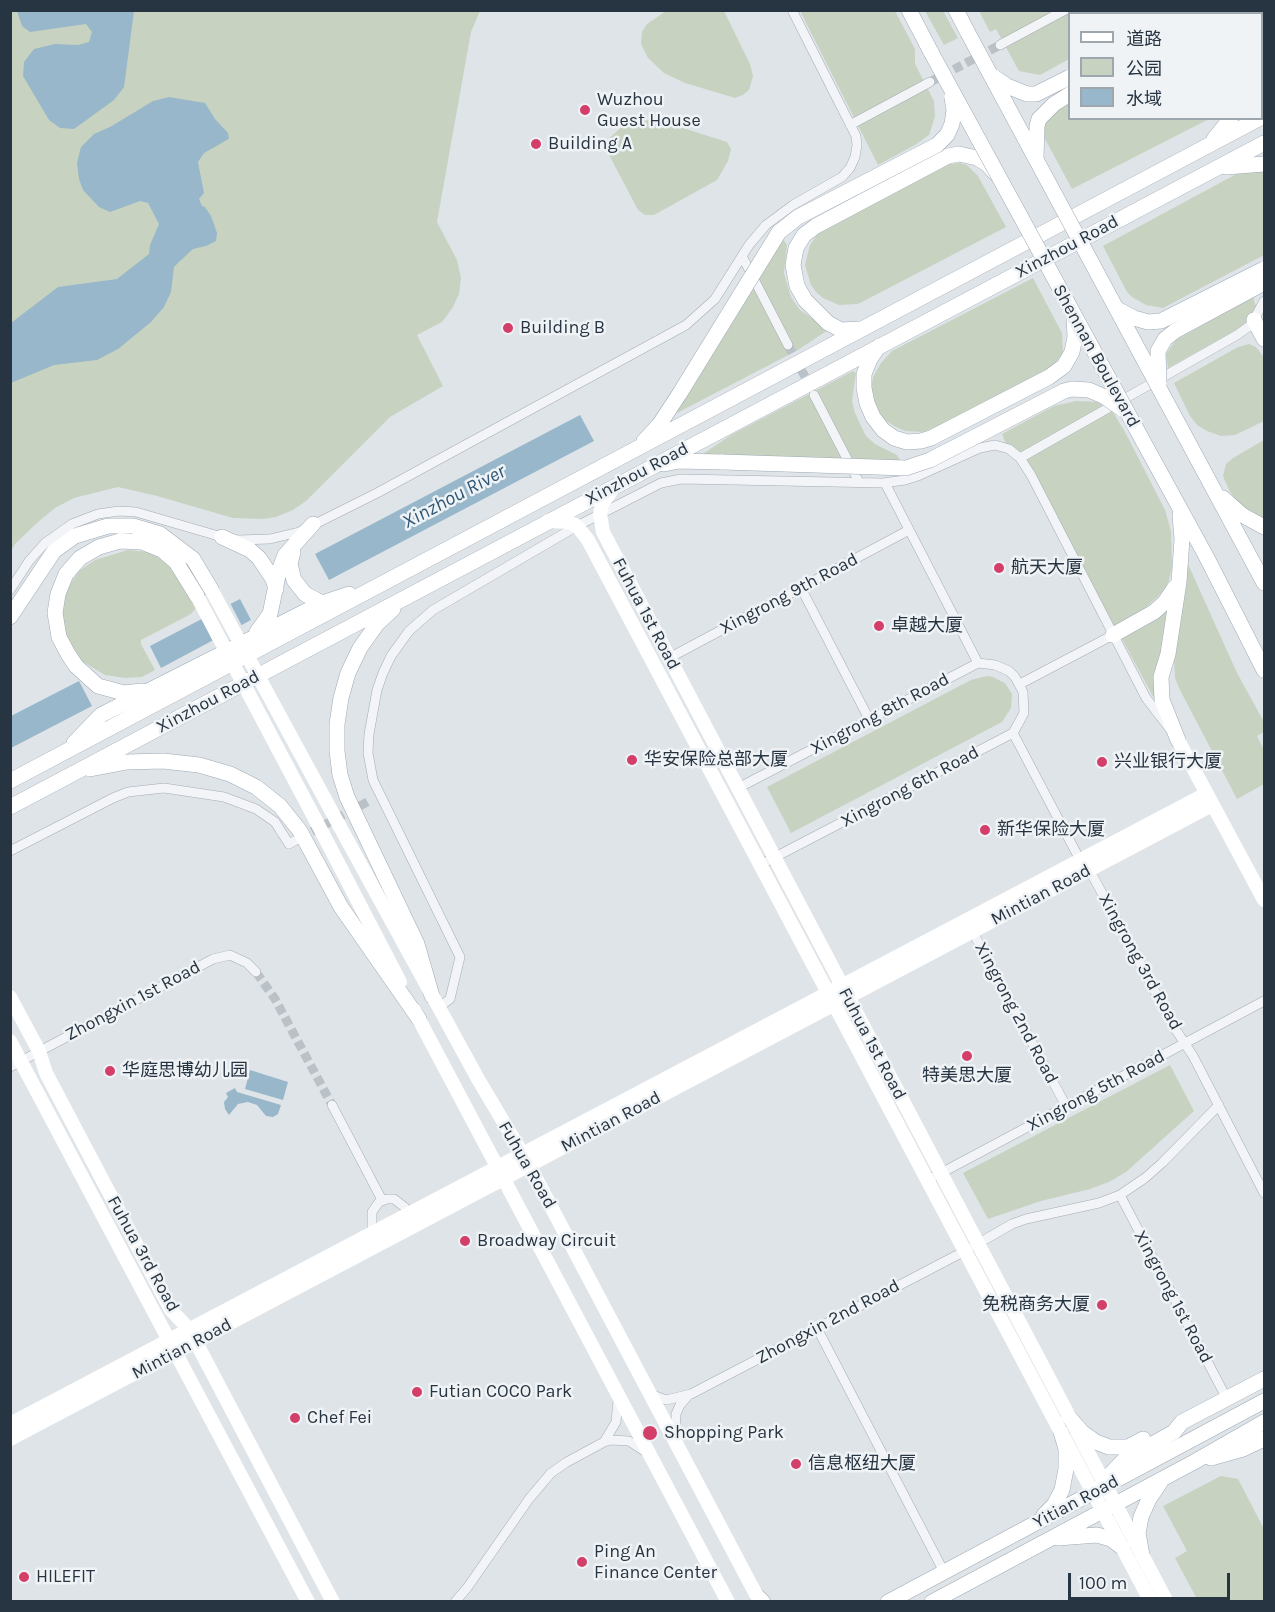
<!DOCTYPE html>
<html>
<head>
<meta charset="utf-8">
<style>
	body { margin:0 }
	#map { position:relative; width:1275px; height:1612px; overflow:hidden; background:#dfe4e9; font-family:Karla,"Noto Sans SC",sans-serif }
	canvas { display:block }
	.frame { position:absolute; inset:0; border:12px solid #273441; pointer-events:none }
	.legend { position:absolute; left:1068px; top:12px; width:195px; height:108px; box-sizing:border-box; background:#eff3f6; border:2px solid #9fa7ae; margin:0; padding:8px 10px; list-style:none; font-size:18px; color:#273441 }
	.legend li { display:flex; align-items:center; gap:12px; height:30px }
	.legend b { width:30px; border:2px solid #9fa7ae }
	.scale { position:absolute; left:1068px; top:1573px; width:162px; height:27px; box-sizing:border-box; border:3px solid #273441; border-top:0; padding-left:8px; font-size:18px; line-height:21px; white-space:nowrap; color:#273441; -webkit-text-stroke:4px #eff3f6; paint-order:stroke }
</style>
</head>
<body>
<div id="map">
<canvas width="1275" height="1612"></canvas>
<div class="frame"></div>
<ul class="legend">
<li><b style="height:8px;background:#fff"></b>道路</li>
<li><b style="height:16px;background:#c7d3c0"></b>公园</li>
<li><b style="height:16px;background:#98b7ca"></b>水域</li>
</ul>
<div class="scale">100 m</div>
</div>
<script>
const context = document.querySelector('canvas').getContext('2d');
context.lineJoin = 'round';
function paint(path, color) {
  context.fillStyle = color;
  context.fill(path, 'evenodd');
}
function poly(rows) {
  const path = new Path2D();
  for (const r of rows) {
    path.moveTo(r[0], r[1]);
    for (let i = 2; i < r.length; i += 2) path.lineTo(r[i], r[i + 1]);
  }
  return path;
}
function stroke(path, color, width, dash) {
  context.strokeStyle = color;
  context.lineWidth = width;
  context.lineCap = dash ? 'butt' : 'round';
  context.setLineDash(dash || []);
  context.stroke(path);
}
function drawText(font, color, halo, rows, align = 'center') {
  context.font = font + ' Karla,"Noto Sans SC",sans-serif';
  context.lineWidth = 5;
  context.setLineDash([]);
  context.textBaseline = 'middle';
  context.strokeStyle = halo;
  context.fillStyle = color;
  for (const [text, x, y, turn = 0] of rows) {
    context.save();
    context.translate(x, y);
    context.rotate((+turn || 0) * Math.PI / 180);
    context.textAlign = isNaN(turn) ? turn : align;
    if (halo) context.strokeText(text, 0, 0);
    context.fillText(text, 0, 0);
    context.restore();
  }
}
paint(poly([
	[10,11,480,11,471,32,437,222,457,260,461,278,459,294,453,307,442,322,417,335,443,386,390,417,306,501,293,510,276,517,263,519,233,518,157,496,118,487,74,498,55,508,38,522,15,544,11,551],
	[666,11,724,11,750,64,753,76,749,90,743,95,735,98,685,83,664,73,648,58,641,44,642,32,647,24],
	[800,11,895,11,915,49,915,64,934,101,935,117,929,135,915,145,878,165],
	[925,11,943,11,958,38,944,45],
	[979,11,1069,11,1069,59,1040,75,1019,71,996,29,990,32],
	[1262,16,1264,16,1264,102,1262,104],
	[1069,99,1070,118,1209,119,1072,189,1045,139,1044,131,1045,123],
	[648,120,664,122,727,142,731,149,728,161,717,180,654,215,645,215,638,210,607,151,607,140,623,126],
	[959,163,967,165,978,176,1006,227,858,304,839,305,823,298,816,292,811,285,805,265,810,245,817,235,827,228,949,164],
	[1264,168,1264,255,1163,308,1146,305,1132,297,1127,292,1103,246,1240,172],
	[783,239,787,245,784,273,791,297,799,309,828,330,798,350,677,413,675,411],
	[1033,278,1062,333,1063,353,1052,367,937,427,922,432,905,431,894,426,884,419,877,409,871,387,873,377,881,363,892,351],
	[1253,297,1257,310,1250,322,1168,368,1166,354,1176,340],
	[1249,344,1256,347,1264,357,1264,421,1235,435,1221,436,1207,431,1197,425,1190,416,1174,383,1238,347],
	[853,371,856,373,852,401,855,413,861,426,866,436,875,444,897,455,900,460,898,463,703,454,731,435],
	[1076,401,1097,402,1112,411,1124,430,1165,510,1171,531,1172,568,1167,588,1142,611,1115,627,1030,469,1006,444,1002,434,1054,406],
	[1264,440,1264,520,1241,507,1229,490,1223,476,1226,464,1233,458],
	[128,550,149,552,165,560,180,577,196,608,191,614,141,640,141,644,155,670,142,677,125,678,105,675,82,661,72,650,64,631,61,607,68,587,79,571,95,560],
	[1188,564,1237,673,1264,722,1264,732,1257,736,1264,750,1264,784,1237,799,1180,690,1175,678,1174,660,1176,638],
	[1171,604,1156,702,1121,637],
	[987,676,993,677,1005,683,1012,694,1011,708,1002,722,791,833,767,787,971,680],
	[1170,1065,1194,1111,1126,1172,1109,1182,1090,1189,1041,1201,988,1219,963,1173],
	[1221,1476,1238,1479,1264,1529,1264,1601,1198,1601,1175,1558,1187,1551,1163,1506]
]), '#c7d3c0');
paint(poly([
	[17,11,134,11,124,87,114,100,74,129,60,128,49,120,23,76,24,62,34,49,55,44,78,45,89,42,92,32,86,24,30,32,22,26],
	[169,97,205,103,215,119,228,133,229,138,227,140,204,153,198,162,204,193,199,199,202,206,205,207,211,216,217,233,216,241,206,246,193,249,180,261,174,267,171,292,164,307,151,322,118,349,97,360,54,365,11,383,11,323,58,287,117,279,149,254,150,245,159,224,148,203,140,201,110,212,99,207,83,190,79,179,77,163,81,147,94,134,110,127,153,101],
	[580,415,594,441,329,580,315,554],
	[240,599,251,620,161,668,150,646],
	[79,681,92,706,11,748,11,716],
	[250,1070,288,1082,283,1100,245,1089],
	[235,1088,237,1092,281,1105,278,1114,273,1117,266,1116,257,1105,248,1102,238,1104,229,1115,225,1109,224,1102,228,1097,226,1093]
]), '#98b7ca');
paint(poly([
	[229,601,243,628,214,643,200,616]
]), '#dfe4e9');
stroke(poly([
	[930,82,1000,45],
	[788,345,811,388],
	[300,838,369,801],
	[256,972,275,999,332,1105]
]), '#bac1c7', 9, [9, 4.5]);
const street = poly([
	[1072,10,1074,14],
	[1174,14,1180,10],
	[1000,45,1065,10],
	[850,125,930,82],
	[742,256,788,345],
	[814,395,859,482],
	[1020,458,1237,335,1251,325,1264,301],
	[885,483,978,663],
	[801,588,869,719],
	[10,590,29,561,45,543,72,524,98,514,119,511,136,512,222,537,238,540,270,539,299,532,377,493,686,325,715,299,749,245,766,225,793,205,842,177,850,168,855,157,857,145,856,136,792,10],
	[669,658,909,530],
	[1020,684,1113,635],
	[1013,733,1080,860,1089,869,1174,1027,1193,1056,1264,1193],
	[738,788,978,663,995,665,1009,671,1015,677,1023,692,1024,713,1013,733,760,865],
	[10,851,113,798,128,792,164,788,224,797,256,809,275,822,289,844,298,839],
	[970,927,1066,1106],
	[438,1008,450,999,460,957,373,780,368,753,369,734,377,690,383,673,391,656,409,631,433,610,577,526,661,483,681,479,883,483,905,480,918,476,980,448,995,445,1009,449,1020,458,1031,475,1146,698,1169,728],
	[10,1067,213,959,230,955,247,963,256,972],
	[332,1105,382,1200],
	[928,1180,1264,1001],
	[1120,1195,1227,1399],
	[372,1233,372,1212,379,1202,387,1199,394,1199,411,1212],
	[817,1328,944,1572],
	[650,1394,666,1400,691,1394,965,1251,1012,1224,1026,1219,1099,1203,1120,1195,1145,1178,1162,1163,1219,1105],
	[675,1437,676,1414,680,1405,687,1397],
	[604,1442,616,1422,618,1400],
	[455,1602,467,1588,529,1499,551,1473,567,1462,604,1442,611,1440,629,1441,646,1452]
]);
const primary = poly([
	[909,10,932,54],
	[956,10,968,33],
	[1198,14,1209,10],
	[1214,139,1231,118],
	[1226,167,1264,164],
	[1254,320,1264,339],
	[860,329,841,330,828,323,805,300,797,286,793,265,796,248,804,235,816,226,948,156,959,154,977,158,987,164,995,173],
	[879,346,870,359,864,374,864,388,867,403,873,417,883,430,894,438,907,442,921,441,931,438,1049,377,1064,366,1072,352,1075,337,1074,317],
	[1179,425,1264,583],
	[644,441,659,425,680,393],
	[1143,441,1206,556,1264,670],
	[664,464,679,461,723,462],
	[1223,498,1242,515,1264,527],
	[222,537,250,550,259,558,273,579,276,589],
	[293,552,290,564,294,580,305,594,322,603],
	[393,609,377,624,360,648,348,673,341,698,337,724,337,751,340,775,347,797,417,944,432,996],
	[10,617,54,551,75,536,108,526,133,526,160,534,193,559,211,589],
	[257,632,270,614,279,571,285,555,313,524],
	[1113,635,1154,612,1165,602,1175,587],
	[142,691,124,693,98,686,76,666,68,654,59,637,55,613,58,594,66,574,80,558,99,547,120,541,142,542,162,550,176,562,197,596],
	[1178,740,1162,700,1161,677,1168,654,1179,582,1182,539,1180,515],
	[74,743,101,715,322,603,349,594],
	[90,769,127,762,163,761,199,765,230,774,256,787,280,806,300,831,341,907,419,1019],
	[10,781,1260,118],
	[10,807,1264,143],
	[1068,1416,1082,1432,1096,1442,1109,1447,1128,1447,1143,1439],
	[1211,1458,1243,1449,1264,1439],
	[1102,1483,1124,1460,1174,1432,1182,1422,1264,1379],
	[1044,1515,1054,1505,1062,1490,1066,1469,1066,1449,1061,1432],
	[1058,1538,1097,1535,1111,1539,1123,1548],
	[1142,1555,1138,1533,1141,1517,1149,1499,1160,1483],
	[758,1597,763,1602],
	[888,1602,1264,1401],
	[932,1602,1194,1462,1264,1422]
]);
stroke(street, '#a4acb3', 10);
stroke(primary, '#9eaab5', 16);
stroke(street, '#f2f4f7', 9);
stroke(poly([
	[614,487,602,504,600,514,603,532,1167,1602],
	[548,521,569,522,577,526,588,540,1151,1602],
	[1178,740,1264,900],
	[339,825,478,1079,529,1165,760,1602],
	[323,834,400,982],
	[10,997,39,1051,46,1073,171,1310,189,1329,333,1602],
	[414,1010,728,1602],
	[10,1041,308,1602],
	[10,1424,1206,794],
	[10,1439,1212,805]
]), '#fff', 14);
stroke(primary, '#fff', 15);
const primaryBridge = poly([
	[968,33,1179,425],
	[932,54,1143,441],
	[994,77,1007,86,1027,94,1036,94,1070,77],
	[1036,158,1037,126,1039,119,1054,104,1070,94],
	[1117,309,1134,318,1148,322,1161,321,1264,269],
	[1159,383,1158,351,1165,339,1175,331,1264,283],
	[680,393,779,232,798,217,937,145,947,135,952,124,954,110,952,97],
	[723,462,906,468,930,460,1064,391,1072,389,1089,390,1105,397,1122,409]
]);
stroke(primaryBridge, '#9eaab5', 16, []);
stroke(poly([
	[211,589,339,825],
	[197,596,323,834]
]), '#fff', 14);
stroke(primaryBridge, '#fff', 15);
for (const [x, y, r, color] of [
	[585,110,6,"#d33f69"],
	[536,144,6,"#d33f69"],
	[508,328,6,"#d33f69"],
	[999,568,6,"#d33f69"],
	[879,626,6,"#d33f69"],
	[632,760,6,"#d33f69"],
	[1102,762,6,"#d33f69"],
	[985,830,6,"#d33f69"],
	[967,1056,6,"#d33f69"],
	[110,1071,6,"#d33f69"],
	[465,1241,6,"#d33f69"],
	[1102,1305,6,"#d33f69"],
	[417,1392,6,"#d33f69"],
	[295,1418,6,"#d33f69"],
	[650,1433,8,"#d33f69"],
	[796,1464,6,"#d33f69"],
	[582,1562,6,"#d33f69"],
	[24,1577,6,"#d33f69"]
]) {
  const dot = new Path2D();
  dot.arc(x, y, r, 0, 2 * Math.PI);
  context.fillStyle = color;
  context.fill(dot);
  stroke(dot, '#eff3f6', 2);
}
drawText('18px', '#273441', '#eff3f6', [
	["Wuzhou",597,100],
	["Guest House",597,121],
	["Building A",548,144],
	["Building B",520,328],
	["航天大厦",1011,568],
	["卓越大厦",891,626],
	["华安保险总部大厦",644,760],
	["兴业银行大厦",1114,762],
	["新华保险大厦",997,830],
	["华庭思博幼儿园",122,1071],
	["特美思大厦",967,1076,"center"],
	["Broadway Circuit",477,1241],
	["免税商务大厦",1090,1305,"right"],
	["Futian COCO Park",429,1392],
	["Chef Fei",307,1418],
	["Shopping Park",664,1433],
	["信息枢纽大厦",808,1464],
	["Ping An",594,1552],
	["Finance Center",594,1573],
	["HILEFIT",36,1577]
], 'left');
drawText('18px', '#273441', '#eff3f6', [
	["Xinzhou Road",1067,247,-28],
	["Shennan Boulevard",1096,356,61],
	["Xinzhou Road",637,474,-28],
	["Xingrong 9th Road",789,594,-28],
	["Fuhua 1st Road",646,614,62],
	["Xinzhou Road",208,702,-28],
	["Xingrong 8th Road",880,714,-28],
	["Xingrong 6th Road",910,787,-28],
	["Mintian Road",1041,895,-28],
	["Xingrong 3rd Road",1140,962,61],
	["Zhongxin 1st Road",133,1001,-28],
	["Xingrong 2nd Road",1016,1013,62],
	["Fuhua 1st Road",872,1044,62],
	["Xingrong 5th Road",1096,1091,-28],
	["Mintian Road",611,1122,-28],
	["Fuhua Road",527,1165,60],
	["Fuhua 3rd Road",143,1254,61],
	["Xingrong 1st Road",1173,1297,62],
	["Zhongxin 2nd Road",828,1322,-28],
	["Mintian Road",182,1349,-28],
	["Yitian Road",1076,1502,-28]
]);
drawText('italic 20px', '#305876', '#eff3f6', [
	["Xinzhou River",454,497,-28]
]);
</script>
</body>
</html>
